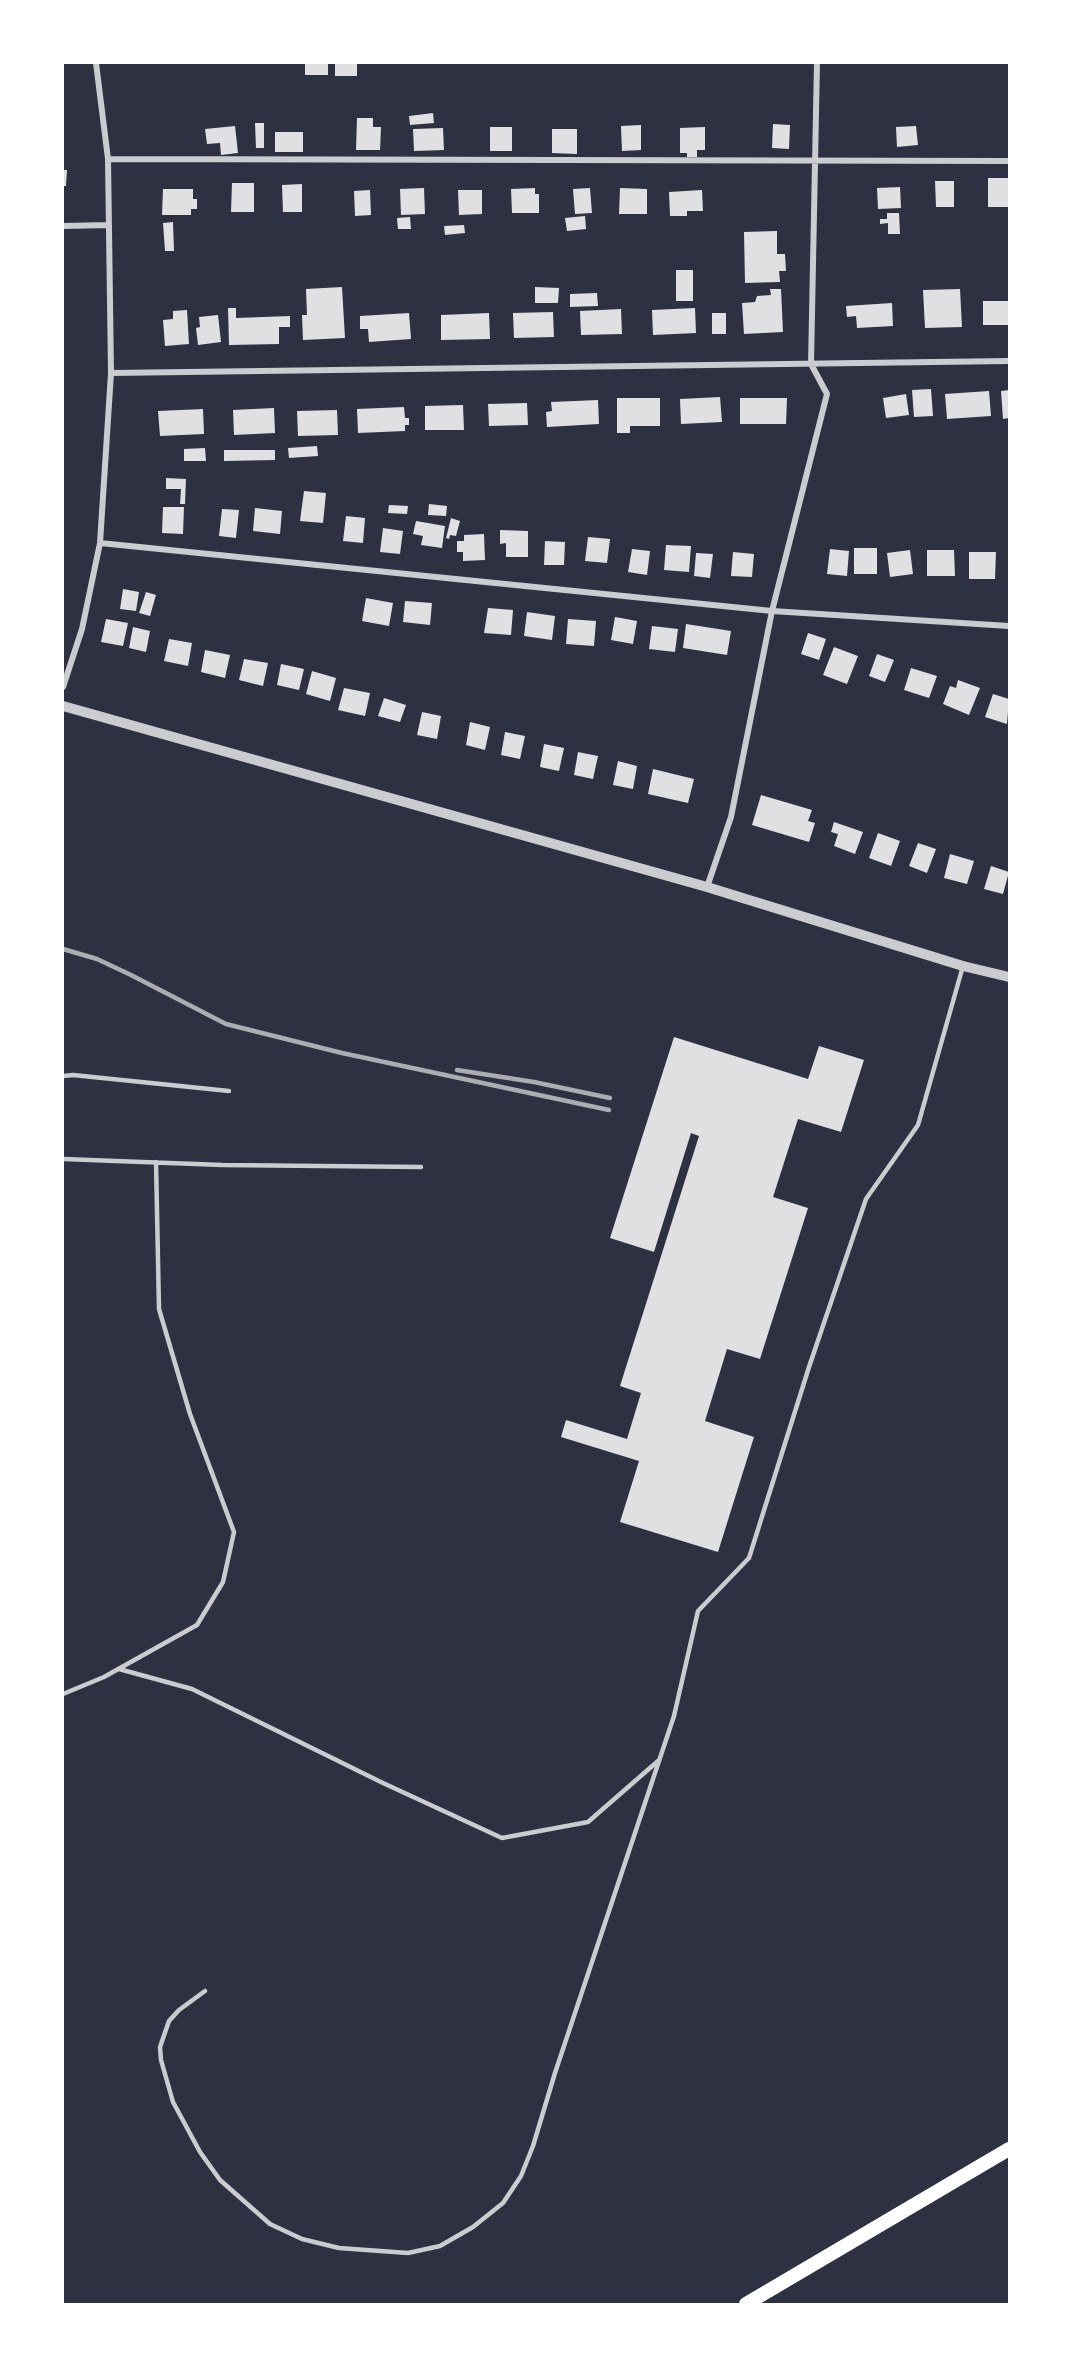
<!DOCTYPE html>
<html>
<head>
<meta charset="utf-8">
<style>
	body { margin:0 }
	#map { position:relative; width:1072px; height:2367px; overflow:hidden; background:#2d3142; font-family:Raleway,sans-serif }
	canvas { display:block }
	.frame { position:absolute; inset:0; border:64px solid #fff; pointer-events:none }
</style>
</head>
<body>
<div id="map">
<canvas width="1072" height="2367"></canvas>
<div class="frame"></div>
</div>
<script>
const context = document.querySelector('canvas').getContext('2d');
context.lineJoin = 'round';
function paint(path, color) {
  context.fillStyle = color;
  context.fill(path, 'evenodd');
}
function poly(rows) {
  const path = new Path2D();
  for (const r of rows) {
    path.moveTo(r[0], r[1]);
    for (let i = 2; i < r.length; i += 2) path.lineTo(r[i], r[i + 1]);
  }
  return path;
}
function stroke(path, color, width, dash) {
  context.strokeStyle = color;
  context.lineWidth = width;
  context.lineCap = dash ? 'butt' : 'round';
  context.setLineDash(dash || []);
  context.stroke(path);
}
paint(poly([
	[305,63,328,63,328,75,305,75],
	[335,63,357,63,357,76,335,76],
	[433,113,434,123,410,125,409,116],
	[357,118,373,118,373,127,381,127,380,150,356,150],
	[255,123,264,123,264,148,256,148],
	[773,124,790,125,789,149,772,148],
	[641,125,641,150,622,151,621,126],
	[235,126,238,153,221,155,220,143,207,144,205,129],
	[916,126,918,145,897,147,896,127],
	[490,127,512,127,512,151,490,151],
	[705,127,705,150,697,150,697,157,687,157,687,153,680,153,680,128],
	[443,128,444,150,414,151,413,129],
	[552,129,577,129,577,154,552,153],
	[275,132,303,132,303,152,275,152],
	[63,170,67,170,66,186,63,186],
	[988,178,1009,178,1009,207,988,207],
	[935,181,954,181,954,207,936,207],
	[232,183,254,183,254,212,231,212],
	[302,184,302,212,283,212,282,185],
	[900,187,901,208,878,209,877,188],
	[424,188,425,214,401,215,400,189],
	[535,188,535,194,539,194,539,213,512,213,511,189],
	[590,188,592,213,575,214,573,189],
	[620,188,647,189,647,214,619,214],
	[163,189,193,189,193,199,197,199,197,209,191,209,191,215,162,215],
	[370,190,371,215,355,216,354,191],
	[458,190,482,190,482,214,459,215],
	[702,190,703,211,687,211,687,216,670,216,669,192],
	[887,213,899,213,900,234,888,234,888,223,880,224,880,219,887,219],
	[585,216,586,229,567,231,565,218],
	[410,217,411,229,398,229,397,218],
	[173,222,174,251,165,251,163,223],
	[464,225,465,233,445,235,444,226],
	[777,231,777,254,785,254,786,271,779,271,780,282,745,283,744,232],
	[676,270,693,270,693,301,676,301],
	[342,287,345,338,303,340,302,315,307,315,306,289],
	[535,287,559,288,558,303,535,303],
	[770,289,781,289,783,332,744,334,742,303,755,302,757,296,771,295],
	[960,289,962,327,925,328,923,290],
	[597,293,598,306,570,307,570,294],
	[983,301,1009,301,1009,325,983,325],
	[892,303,893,326,857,328,856,316,847,317,846,306],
	[228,308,236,308,236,318,290,316,290,327,279,327,279,344,229,345],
	[695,308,696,333,653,335,652,310],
	[621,309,622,334,581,335,580,311],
	[187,310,189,344,165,346,163,320,173,319,173,311],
	[553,312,554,337,514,338,513,313],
	[409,313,411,339,369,342,368,329,360,329,360,316],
	[489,313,490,339,441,340,441,315],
	[712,313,726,313,726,334,712,334],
	[218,315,221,342,198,345,196,328,200,327,199,317],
	[931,389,933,416,914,417,912,390],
	[1009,390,1009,418,1003,419,1001,391],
	[989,391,991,416,947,419,945,394],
	[906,394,909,415,886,418,883,398],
	[720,397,722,422,681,424,680,399],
	[617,398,660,398,660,426,630,426,630,433,617,433],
	[740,398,787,398,786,424,740,424],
	[598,400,599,424,547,427,546,412,552,411,551,402],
	[527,403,528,425,489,426,488,404],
	[463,405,464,430,425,430,425,406],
	[404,407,405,418,409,418,409,425,405,425,405,431,358,433,357,409],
	[274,408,275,433,234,435,233,410],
	[203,409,204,434,160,436,158,411],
	[337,410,338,435,298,436,297,411],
	[317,446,318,456,289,458,288,448],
	[205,448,206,461,184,461,184,449],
	[224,450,275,450,275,460,224,461],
	[166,478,186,479,185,504,180,504,181,489,166,489],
	[304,491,326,493,323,523,300,521],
	[429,504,447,506,446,516,428,515],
	[389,505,408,506,407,514,388,513],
	[163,507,184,507,183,534,162,533],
	[255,508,282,511,280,534,253,531],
	[222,509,239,510,236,538,219,536],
	[346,516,365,518,363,543,343,541],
	[451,518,460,521,456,536,450,535,449,539,446,538],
	[416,521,445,526,442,548,421,545,423,536,413,534],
	[383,528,403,531,400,554,380,552],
	[500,530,528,531,528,557,506,557,506,543,500,544],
	[484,534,485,560,463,561,463,552,457,552,457,541,464,541,464,535],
	[588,537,610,539,607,563,585,561],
	[545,541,565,542,564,565,544,565],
	[666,545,691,546,689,572,664,570],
	[854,548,877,548,877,574,854,574],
	[632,549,650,551,647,575,628,572],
	[830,549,849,551,847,576,827,574],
	[910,550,913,574,890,577,887,553],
	[927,550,954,550,955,576,927,576],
	[733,552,754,554,752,577,731,576],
	[969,552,996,552,995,579,969,579],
	[696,553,713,554,710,578,694,576],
	[123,589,139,592,136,611,120,609],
	[146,592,156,595,150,616,139,613],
	[366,598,393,603,389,626,362,621],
	[405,601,432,603,430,625,403,622],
	[488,608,513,610,511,635,484,633],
	[527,612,555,616,552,640,524,636],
	[615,617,637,621,633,644,611,640],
	[106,619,128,623,123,646,101,642],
	[568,619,596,621,594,646,566,644],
	[686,624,731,631,727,655,683,648],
	[652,626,678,629,675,652,649,649],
	[133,627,150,631,146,652,129,648],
	[808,633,826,639,819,660,801,654],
	[169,639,192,643,188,666,164,661],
	[834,647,858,656,847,684,823,675],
	[205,650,230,655,225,678,201,672],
	[877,654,894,660,885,682,869,676],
	[244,659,268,663,263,686,239,680],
	[281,664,304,669,299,690,277,685],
	[911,668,937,676,929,698,904,690],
	[312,671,336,678,330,701,306,694],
	[958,680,980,688,969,715,943,704,950,686,956,688],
	[344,688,370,693,365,716,338,710],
	[993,694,1009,699,1007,724,985,717],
	[384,698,406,705,400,722,378,716],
	[422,712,441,716,437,739,417,735],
	[470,722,490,727,485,750,466,745],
	[505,732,525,736,520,759,501,755],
	[544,744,564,748,559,771,540,767],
	[578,752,598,756,593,779,574,775],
	[618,761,637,766,633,789,613,785],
	[653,769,694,779,688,803,648,794],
	[761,795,812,810,808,821,815,823,809,842,752,825],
	[834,822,863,832,855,854,834,846,838,834,831,832],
	[878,833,900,841,891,866,869,858],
	[918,843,936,849,927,873,909,866],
	[950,854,974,861,967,884,944,878],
	[991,866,1009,872,1003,894,984,889],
	[674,1037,808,1079,819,1046,864,1060,841,1132,798,1119,773,1197,808,1208,760,1359,727,1349,705,1421,754,1437,718,1552,620,1522,639,1461,561,1437,566,1420,627,1439,641,1393,620,1386,699,1136,691,1133,654,1252,610,1238]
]), '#e0e0e3');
stroke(poly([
	[63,1076,73,1075,229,1091],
	[63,1159,222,1165,421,1167],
	[119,1669,192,1689,383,1783,502,1838,588,1822,658,1761],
	[63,1694,104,1677,197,1625,223,1582,234,1532,190,1414,159,1309,156,1162],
	[205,1991,179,2010,169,2021,160,2047,161,2060,173,2102,200,2152,220,2180,270,2224,302,2239,339,2248,408,2253,440,2246,473,2227,503,2203,521,2176,533,2146,555,2073,674,1716,698,1611,749,1558,809,1367,866,1199,918,1125,963,966]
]), '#caccd0', 4.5);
stroke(poly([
	[108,159,1009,161],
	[63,226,109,225],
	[111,373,1009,361],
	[100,543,772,611,1009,626],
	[63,687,82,629,100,543,111,373,108,159,96,63],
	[707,887,731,817,772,611,827,394,811,364,817,63]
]), '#caccd0', 6);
stroke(poly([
	[63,706,707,887,963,966,1009,977]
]), '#caccd0', 10);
stroke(poly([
	[746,2304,1009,2149]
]), '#fff', 14);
stroke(poly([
	[63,949,97,959,131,975,226,1024,342,1053,609,1110],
	[457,1070,534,1082,610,1098]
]), '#abadb3', 4.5);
</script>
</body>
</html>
